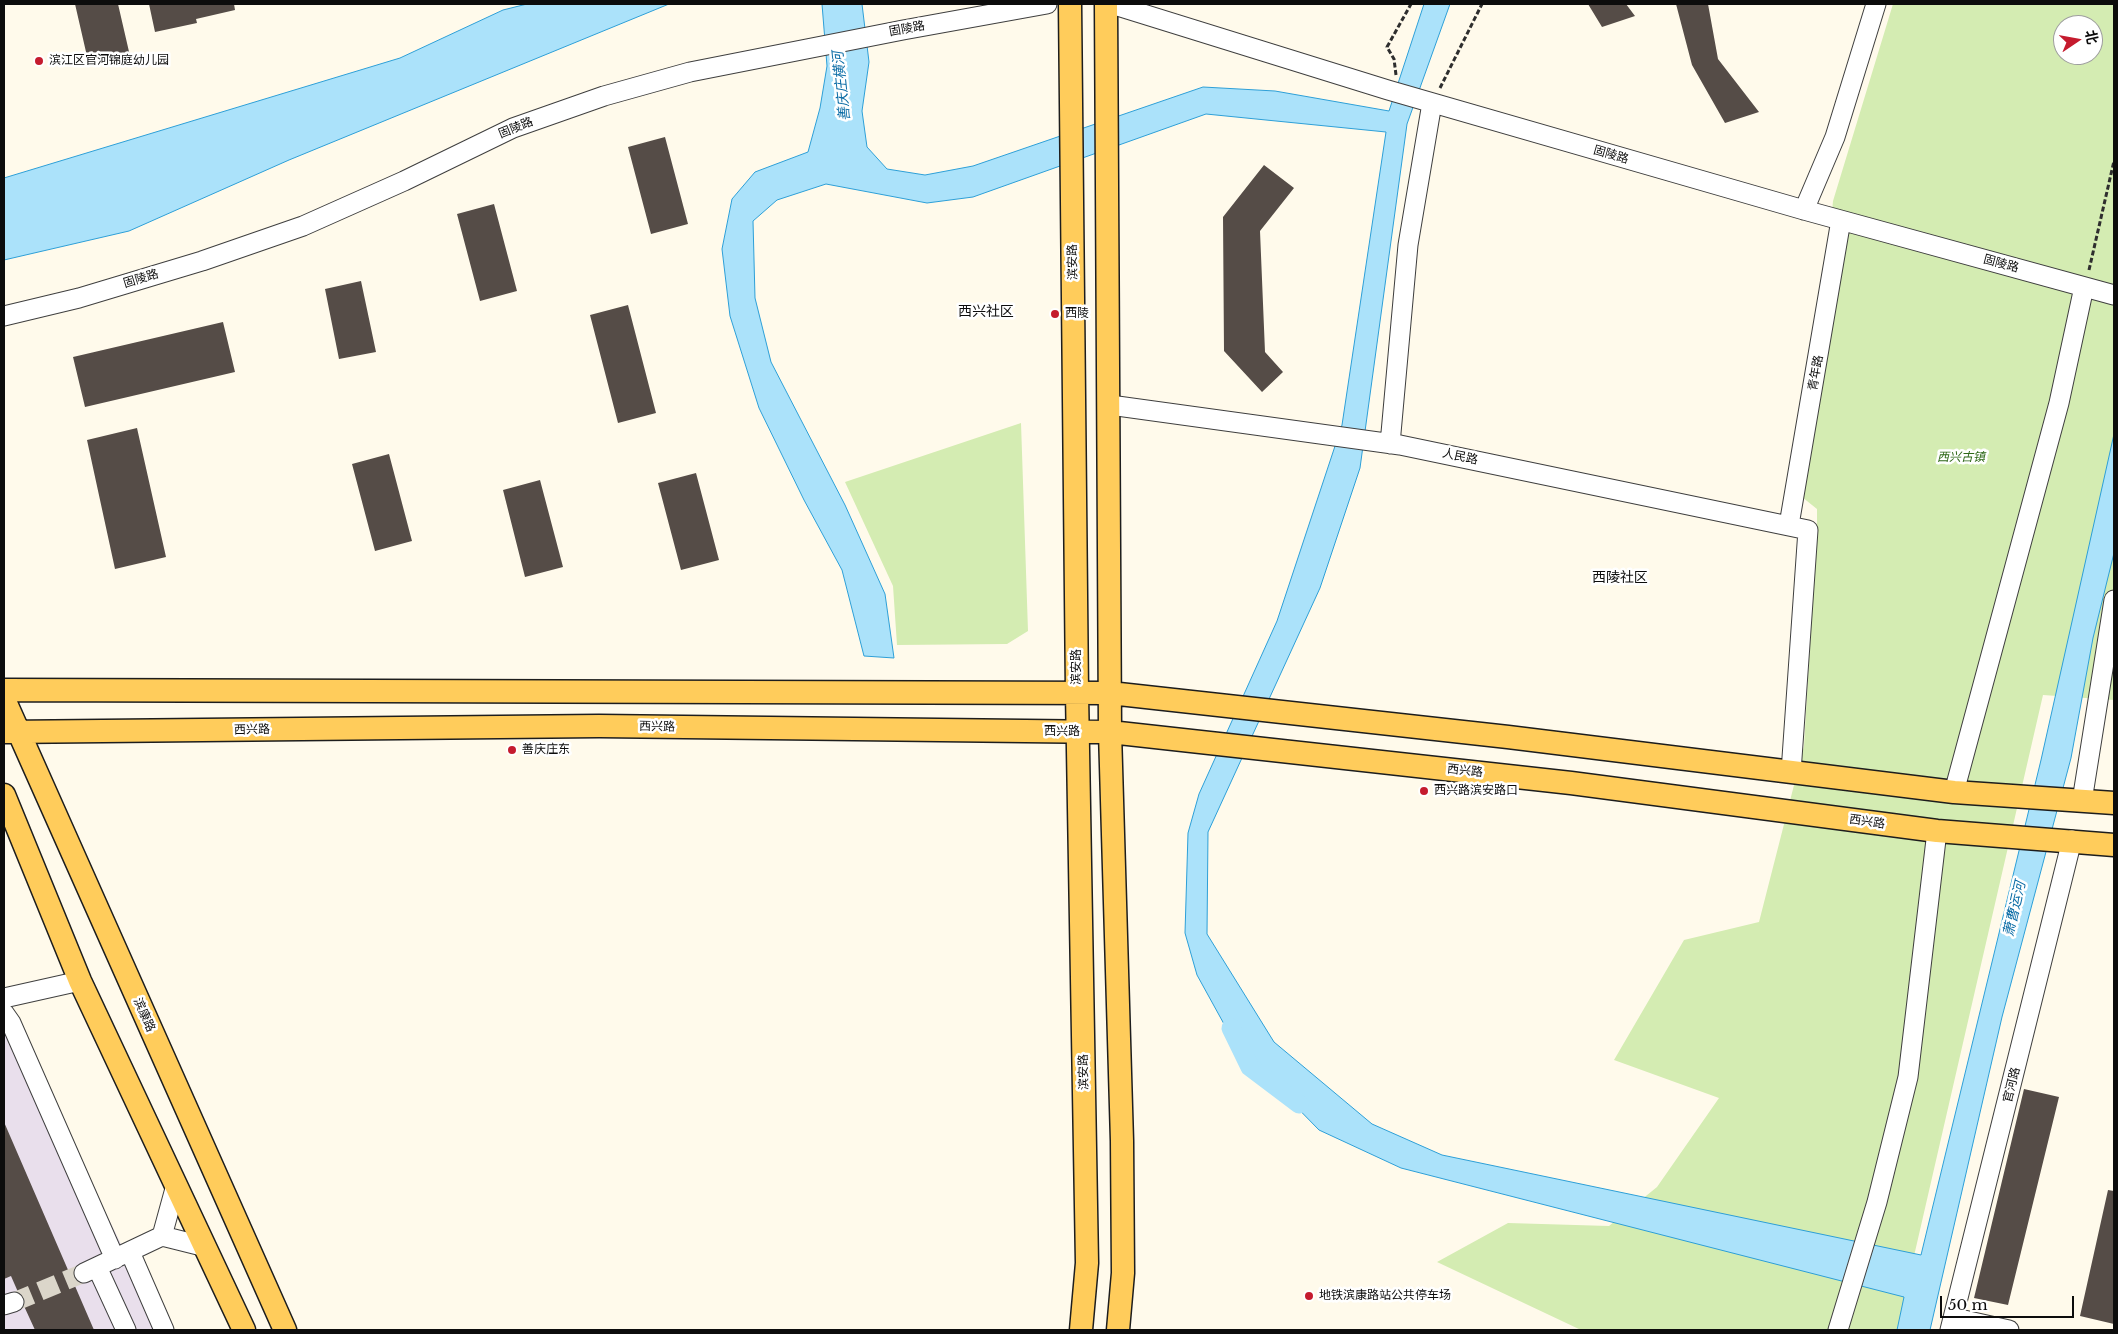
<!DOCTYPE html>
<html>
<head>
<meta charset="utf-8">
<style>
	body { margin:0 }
	#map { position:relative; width:2118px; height:1334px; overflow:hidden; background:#fffaeb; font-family:"Libre Baskerville","Noto Sans SC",serif }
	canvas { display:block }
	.frame { position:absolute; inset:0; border:5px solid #0c0c0c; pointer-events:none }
	.north { position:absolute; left:2053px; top:15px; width:50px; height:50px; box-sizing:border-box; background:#fff; border:1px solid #9e9e9e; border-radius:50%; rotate:78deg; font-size:14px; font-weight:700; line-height:20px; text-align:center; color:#0c0c0c }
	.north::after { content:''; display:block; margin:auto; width:18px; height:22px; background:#c51b2e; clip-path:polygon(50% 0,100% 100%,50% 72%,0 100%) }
	.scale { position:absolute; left:1940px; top:1296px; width:134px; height:22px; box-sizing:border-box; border:2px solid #0c0c0c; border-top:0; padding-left:6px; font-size:15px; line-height:18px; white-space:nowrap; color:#0c0c0c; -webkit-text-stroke:4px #fff; paint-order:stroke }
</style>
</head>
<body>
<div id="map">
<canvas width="2118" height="1334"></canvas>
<div class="frame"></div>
<div class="north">北</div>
<div class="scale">50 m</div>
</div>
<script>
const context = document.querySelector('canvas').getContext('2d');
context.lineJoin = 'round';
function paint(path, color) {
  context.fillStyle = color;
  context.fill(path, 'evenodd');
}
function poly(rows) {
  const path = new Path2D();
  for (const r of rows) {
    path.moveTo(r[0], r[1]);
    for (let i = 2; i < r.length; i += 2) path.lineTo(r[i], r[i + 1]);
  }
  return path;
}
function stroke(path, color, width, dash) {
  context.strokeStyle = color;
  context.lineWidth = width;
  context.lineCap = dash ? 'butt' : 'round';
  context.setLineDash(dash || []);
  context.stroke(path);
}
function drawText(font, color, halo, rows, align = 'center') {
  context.font = font + ' "Libre Baskerville","Noto Sans SC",serif';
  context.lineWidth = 5;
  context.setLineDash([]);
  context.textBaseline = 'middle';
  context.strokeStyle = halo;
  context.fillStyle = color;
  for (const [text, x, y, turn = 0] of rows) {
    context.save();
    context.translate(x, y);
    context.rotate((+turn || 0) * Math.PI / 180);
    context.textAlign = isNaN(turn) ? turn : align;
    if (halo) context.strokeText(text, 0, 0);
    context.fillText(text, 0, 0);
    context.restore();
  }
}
paint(poly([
	[11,1023,164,1330,4,1330,4,1024]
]), '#e9dfec');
paint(poly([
	[1893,4,2114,4,2114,700,2043,695,1897,1330,1581,1330,1437,1262,1508,1223,1609,1226,1657,1187,1719,1098,1614,1060,1684,940,1759,922,1804,746,1817,525,1817,509,1802,497,1815,395,1833,201],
	[2063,25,2093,25,2093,55,2063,55],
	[1021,423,1028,631,1007,644,897,645,893,586,845,482]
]), '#d4ecb2');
const water = poly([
	[527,4,669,4,289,160,129,231,4,260,4,178,400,58,503,10,527,4],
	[822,4,862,4,869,62,862,111,867,147,887,169,925,175,973,166,1203,87,1275,91,1389,111,1424,4,1450,4,1407,124,1360,468,1320,588,1208,832,1207,934,1274,1042,1372,1124,1442,1155,1921,1255,2041,760,2114,434,2114,553,2093,638,2071,758,2002,1017,1930,1330,1897,1330,1904,1297,1401,1168,1319,1130,1235,1044,1197,975,1185,933,1188,833,1199,794,1277,621,1342,425,1386,132,1206,114,973,197,927,203,826,184,777,200,753,221,755,298,771,362,845,505,885,594,894,658,864,656,842,570,804,500,759,408,730,316,722,249,732,199,755,172,808,152,820,108,827,66,822,4]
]);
paint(water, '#abe2fa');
stroke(water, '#2d9fd7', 1);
stroke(poly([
	[1231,1028,1250,1067,1299,1104]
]), '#abe2fa', 19);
paint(poly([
	[75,4,118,4,130,56,89,65],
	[149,4,234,4,235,10,196,19,197,23,155,32],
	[1588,4,1626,4,1635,16,1602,27],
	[1676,4,1708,4,1718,59,1759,112,1725,123,1692,65],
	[665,137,688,224,651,234,628,147],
	[1264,165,1294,188,1260,231,1265,352,1283,372,1262,392,1224,351,1223,217],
	[494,204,517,291,480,301,457,214],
	[361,281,376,352,339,359,325,289],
	[628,305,656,413,618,423,590,315],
	[223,322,235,372,85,407,73,357],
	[137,428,166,557,115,569,87,440],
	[389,454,412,541,375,551,352,464],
	[696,473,719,560,681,570,658,483],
	[540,480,563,567,525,577,503,490],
	[2024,1089,2059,1097,2008,1305,1974,1298],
	[4,1122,94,1330,35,1330,24,1306,25,1298,18,1292,11,1276,4,1279],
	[2108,1190,2114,1191,2114,1324,2080,1316]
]), '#554c47');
stroke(poly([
	[14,1302,84,1273]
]), '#dbd6ca', 19, [19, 9]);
const minor = poly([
	[1111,4,1388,90,1804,210,2114,295],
	[1804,210,1835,137,1876,4],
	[4,316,79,298,202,261,303,226,404,181,513,128,604,96,690,72,903,30,1047,4],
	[1110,405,1400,445,1808,530,1791,772],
	[1390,444,1408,245,1432,103],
	[1789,525,1841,220],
	[1954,792,2059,403,2084,287],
	[2082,801,2114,600],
	[4,998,80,981],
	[4,1013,11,1023,115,1259],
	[162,1236,176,1185],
	[130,1252,164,1330],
	[97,1267,126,1330],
	[84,1273,162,1236,206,1247],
	[4,1305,14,1302],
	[1955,1318,2009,1330],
	[1838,1330,1877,1202,1908,1077,1937,831],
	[1950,1330,2072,840]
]);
const major = poly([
	[1070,4,1077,693,1087,1263,1081,1330],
	[1106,4,1110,732,1122,1141,1123,1273,1118,1330],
	[4,690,1110,693,1508,737,1954,792,2114,803],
	[4,699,285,1330],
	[4,732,599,726,1110,732,1571,783,1937,831,2114,845],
	[4,795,80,981,244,1330]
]);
stroke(minor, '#3f3f3f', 21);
stroke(major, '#1d1d1d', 25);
stroke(poly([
	[1396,75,1394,59,1387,47,1411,4],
	[1440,88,1482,4],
	[2089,270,2114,161]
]), '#2e2e2e', 3, [5, 2.5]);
stroke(minor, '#fff', 19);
stroke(major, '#ffcc5b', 22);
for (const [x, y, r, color] of [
	[39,61,5,"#c51b2e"],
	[1055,314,5,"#c51b2e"],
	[512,750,5,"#c51b2e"],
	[1424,791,5,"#c51b2e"],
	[1309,1296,5,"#c51b2e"]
]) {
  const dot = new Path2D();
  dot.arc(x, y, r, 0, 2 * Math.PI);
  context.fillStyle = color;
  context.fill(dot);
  stroke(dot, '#fff', 2);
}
drawText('12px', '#0c0c0c', '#fff', [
	["固陵路",907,29,-10],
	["固陵路",516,128,-22],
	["固陵路",1611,155,16],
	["滨安路",1073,262,-91],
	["固陵路",2001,264,15],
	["固陵路",141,279,-17],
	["青年路",1816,373,-80],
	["人民路",1460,457,12],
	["滨安路",1077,667,-90],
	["西兴路",657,727,1],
	["西兴路",252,730,-1],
	["西兴路",1062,732],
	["西兴路",1465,771,6],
	["西兴路",1867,822,8],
	["滨康路",144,1015,66],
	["滨安路",1084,1072,-91],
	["官河路",2012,1085,-76]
]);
drawText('12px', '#0c0c0c', '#fff', [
	["滨江区官河锦庭幼儿园",49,61],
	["西陵",1065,314],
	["善庆庄东",522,750],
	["西兴路滨安路口",1434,791],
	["地铁滨康路站公共停车场",1319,1296]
], 'left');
drawText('italic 12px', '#2e6818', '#fff', [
	["西兴古镇",1961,458]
]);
drawText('italic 14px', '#0d6da6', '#fff', [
	["善庆庄横河",842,86,-96],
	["萧曹运河",2015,909,-77]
]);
drawText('14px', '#0c0c0c', '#fff', [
	["西兴社区",986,312],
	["西陵社区",1620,578]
]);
</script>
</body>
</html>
